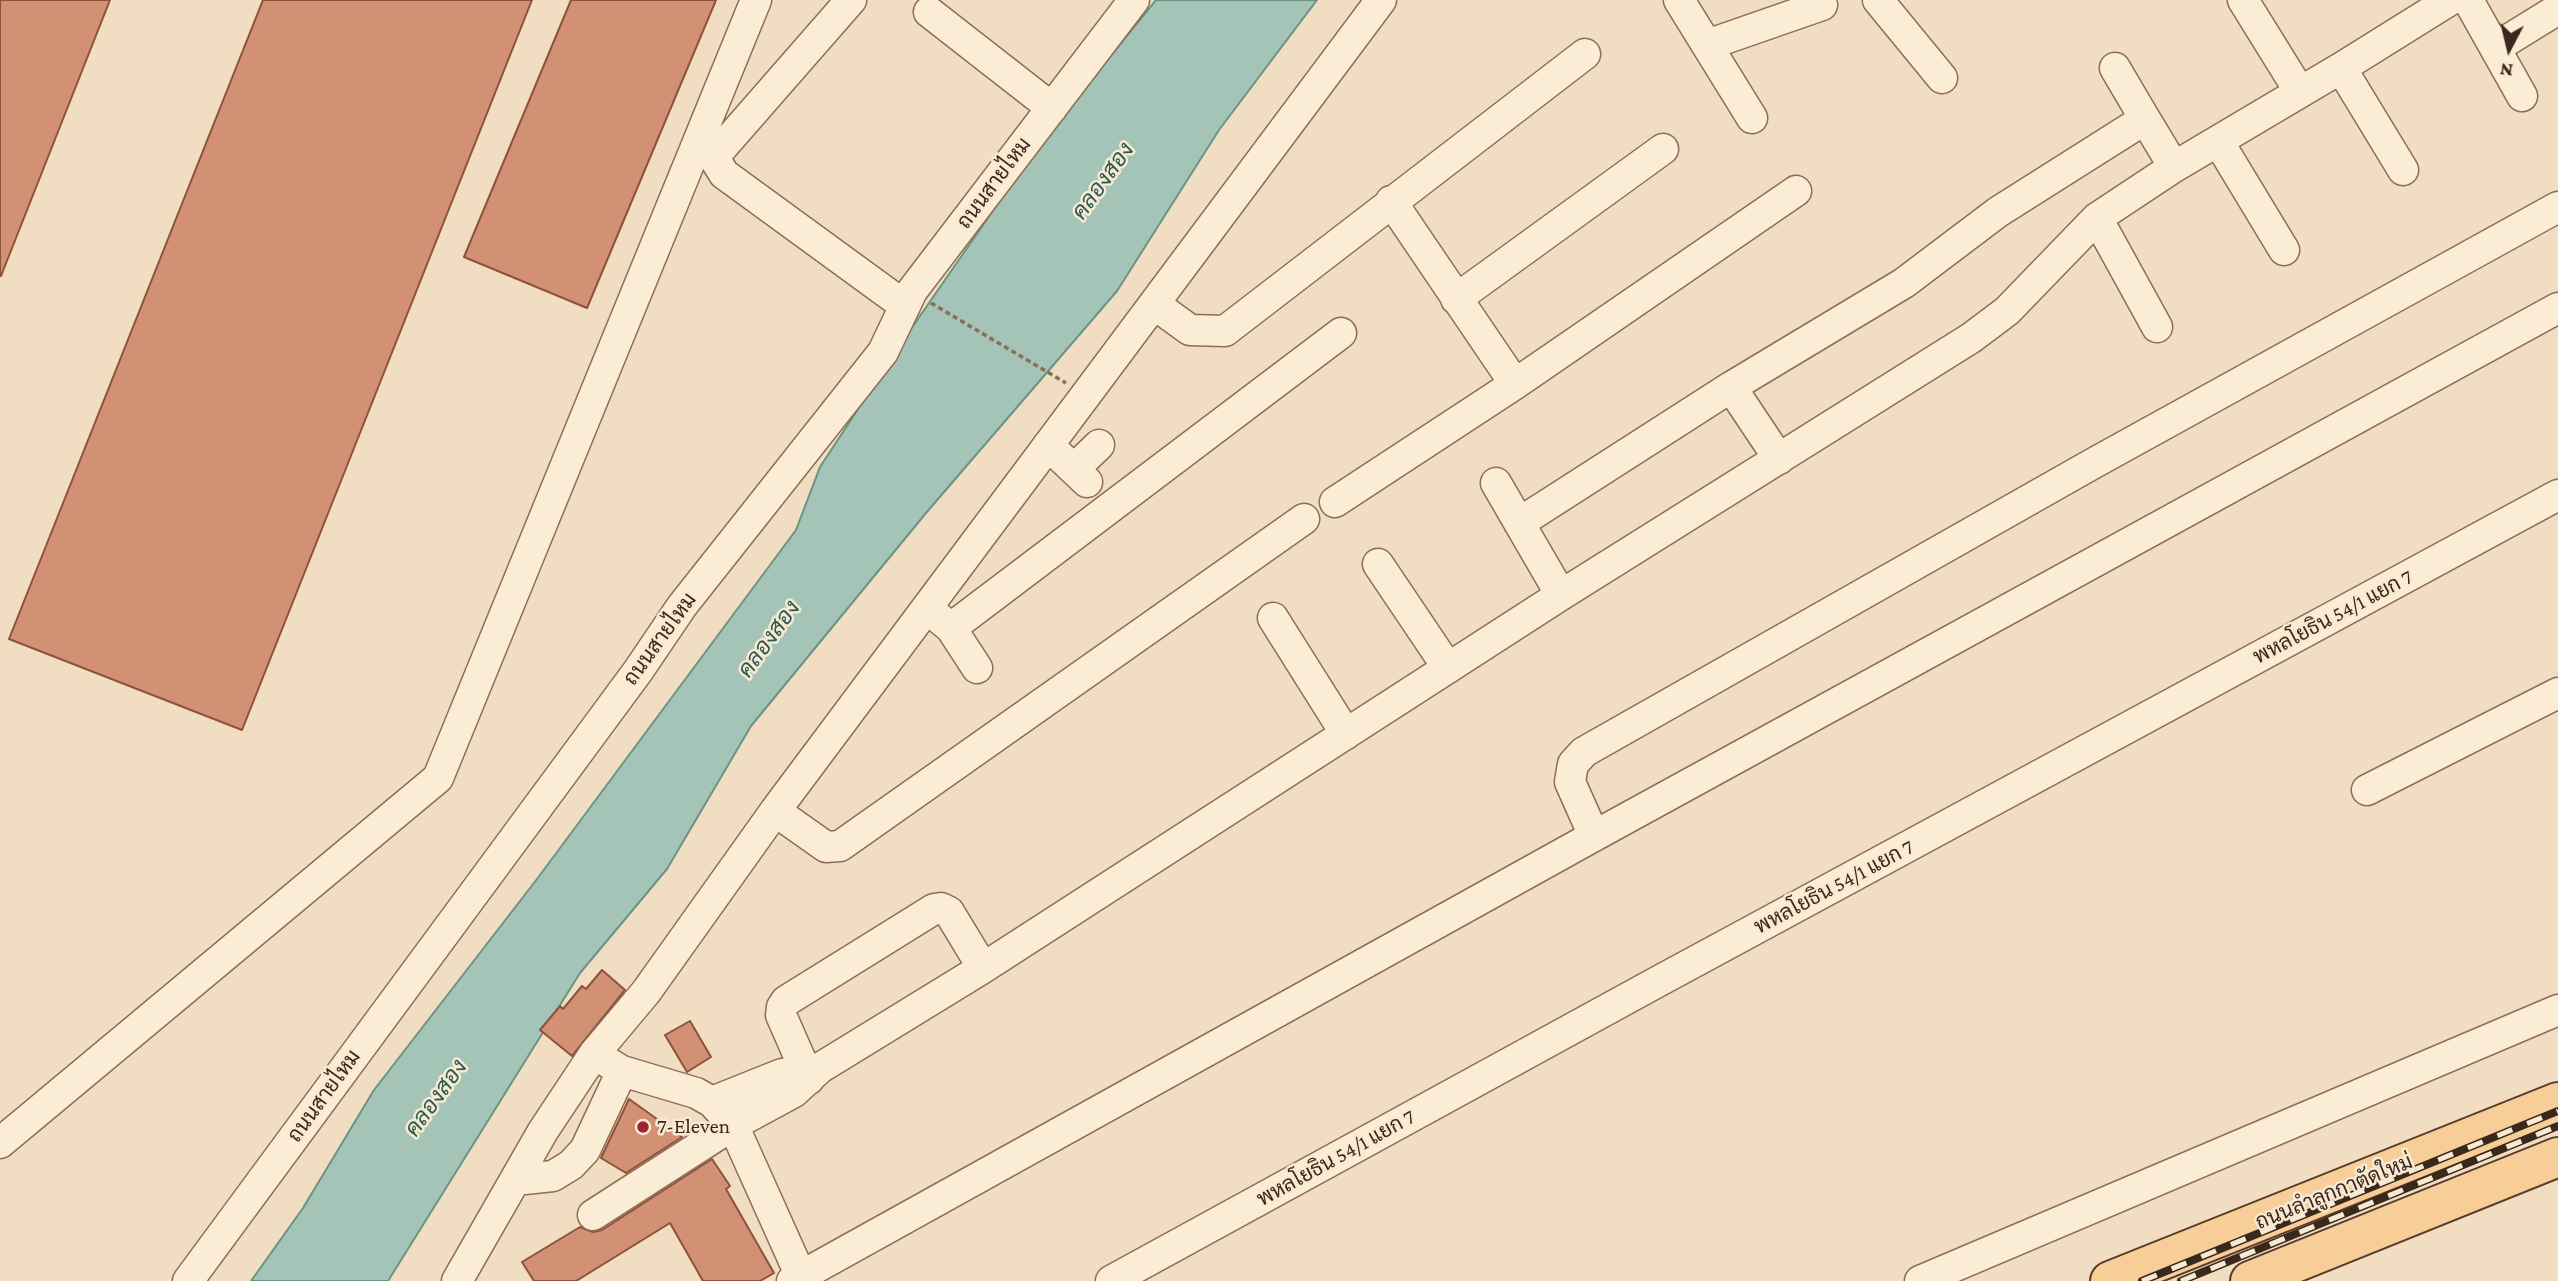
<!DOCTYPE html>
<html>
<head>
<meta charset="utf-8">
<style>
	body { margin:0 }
	#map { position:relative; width:2558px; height:1281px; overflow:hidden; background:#f1ddc2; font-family:"Crimson Pro",serif }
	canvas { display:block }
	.north { position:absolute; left:2474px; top:14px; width:70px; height:70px; -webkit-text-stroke:5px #f8e9d2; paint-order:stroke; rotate:187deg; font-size:19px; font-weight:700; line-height:28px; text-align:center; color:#3b281d }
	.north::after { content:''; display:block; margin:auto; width:24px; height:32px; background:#3b281d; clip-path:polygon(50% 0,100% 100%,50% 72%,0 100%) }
</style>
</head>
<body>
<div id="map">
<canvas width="2558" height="1281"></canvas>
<div class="north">N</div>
</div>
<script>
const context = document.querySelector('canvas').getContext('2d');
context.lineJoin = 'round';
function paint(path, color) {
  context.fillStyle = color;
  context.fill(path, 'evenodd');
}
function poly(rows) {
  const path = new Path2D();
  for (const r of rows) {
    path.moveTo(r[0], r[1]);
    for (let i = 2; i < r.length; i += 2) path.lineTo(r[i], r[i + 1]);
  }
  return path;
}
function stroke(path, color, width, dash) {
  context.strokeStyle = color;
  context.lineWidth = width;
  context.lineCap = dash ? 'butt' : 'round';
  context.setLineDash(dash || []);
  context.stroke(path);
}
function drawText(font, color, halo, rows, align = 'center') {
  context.font = font + ' "Crimson Pro",Sarabun,serif';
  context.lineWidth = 5;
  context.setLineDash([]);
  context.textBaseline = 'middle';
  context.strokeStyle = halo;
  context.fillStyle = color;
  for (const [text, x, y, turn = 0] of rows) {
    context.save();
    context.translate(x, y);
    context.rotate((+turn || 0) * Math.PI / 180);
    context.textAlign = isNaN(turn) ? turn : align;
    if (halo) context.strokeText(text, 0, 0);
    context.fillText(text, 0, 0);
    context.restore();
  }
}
const water = poly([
	[1156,0,1317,0,1219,130,1117,291,926,513,751,726,667,869,580,973,388,1281,251,1281,303,1208,374,1090,537,879,796,530,820,467,904,339,1042,140,1156,0]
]);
paint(water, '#a4c4b7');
stroke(water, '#6a9384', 2);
const building = poly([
	[0,0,110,0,1,276,0,276,0,0],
	[263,0,532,0,242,730,9,639,263,0],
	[571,0,716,0,587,308,464,257,571,0],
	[602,970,625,990,572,1056,540,1030,560,1006,563,1009,582,986,586,989,602,970],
	[690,1021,711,1057,687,1072,665,1035,690,1021],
	[629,1099,682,1137,626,1173,601,1158,629,1099],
	[712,1159,730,1186,726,1189,774,1273,760,1281,703,1281,670,1223,576,1281,534,1281,522,1262,580,1227,593,1232,602,1230,712,1159]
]);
paint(building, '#d29075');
stroke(building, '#8e523b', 2);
const minor = poly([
	[851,0,719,151,716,161,724,174,905,306],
	[1679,0,1752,118],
	[1878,0,1942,78],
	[2243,0,2300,92],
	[2468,0,2522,96],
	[929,12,1052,108],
	[1707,45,1822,5],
	[2495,48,2558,9],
	[2115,68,2145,119],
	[2341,68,2403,170],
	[2218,141,2284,250],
	[1391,201,1515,384],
	[2097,218,2157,327],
	[1456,299,1663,149],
	[1154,304,1190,330,1225,331,1585,54],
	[1731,387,1779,459],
	[1048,445,1087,482],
	[1074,469,1099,445],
	[1496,483,1561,595],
	[1335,502,1515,384,1796,191],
	[1519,523,1731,387,1904,283,1998,212,2145,119,2174,167],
	[1378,564,1448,668],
	[935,615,951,628,977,668],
	[1273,618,1346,734],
	[951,628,1341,333],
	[2367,790,2558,693],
	[775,811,826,847,840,846,1304,519],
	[1594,836,1570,782,1573,764,1584,752,2094,463,2558,207],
	[594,1054,622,1071,696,1093,712,1102,733,1125,803,1281],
	[809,1079,781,1015,782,1007,786,1001,934,909,941,908,949,912,983,968],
	[712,1102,782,1074,820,1068],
	[0,1143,438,778,756,0],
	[515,1180,553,1176,571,1165,585,1150,622,1071],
	[593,1215,733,1125,794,1092,820,1068,983,968,1561,595,1971,338,2007,311,2097,218,2174,167,2341,68,2450,0],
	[188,1281,638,671,682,606,883,352,912,291,1134,0],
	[457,1281,543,1131,594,1054,646,992,775,811,1381,0],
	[792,1281,1594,836,2558,308],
	[1111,1281,1659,981,2558,495],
	[1920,1281,2558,1010]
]);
const major = poly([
	[2110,1281,2558,1102],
	[2250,1281,2558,1157]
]);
stroke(minor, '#8d6d57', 33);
stroke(major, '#5a3c2c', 42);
stroke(poly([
	[931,303,1066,383]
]), '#8d6d57', 3.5, [5, 3.5]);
stroke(minor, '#fbecd6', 30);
stroke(major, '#f7ce97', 38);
const rail = poly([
	[2142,1281,2558,1111],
	[2181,1281,2558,1126]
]);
stroke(rail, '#3b281d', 8);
stroke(rail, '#f8e9d2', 5, [16]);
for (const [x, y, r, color] of [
	[643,1127,7,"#a12232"]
]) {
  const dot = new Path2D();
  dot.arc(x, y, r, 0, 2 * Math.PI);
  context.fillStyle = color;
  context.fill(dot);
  stroke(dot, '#f8e9d2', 2.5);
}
drawText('21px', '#3b281d', '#f8e9d2', [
	["ถนนสายไหม",994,183,-53],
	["พหลโยธิน 54/1 แยก 7",2333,617,-28],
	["ถนนสายไหม",660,639,-54],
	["พหลโยธิน 54/1 แยก 7",1834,887,-28],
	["ถนนสายไหม",324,1096,-54],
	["พหลโยธิน 54/1 แยก 7",1336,1158,-29],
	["ถนนลำลูกกาตัดใหม่",2334,1192,-22]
]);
drawText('21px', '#3b281d', '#f8e9d2', [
	["7-Eleven",657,1127]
], 'left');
drawText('italic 23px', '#2b5c53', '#f8e9d2', [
	["คลองสอง",1103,181,-54],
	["คลองสอง",769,639,-54],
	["คลองสอง",436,1098,-54]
]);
</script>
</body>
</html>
